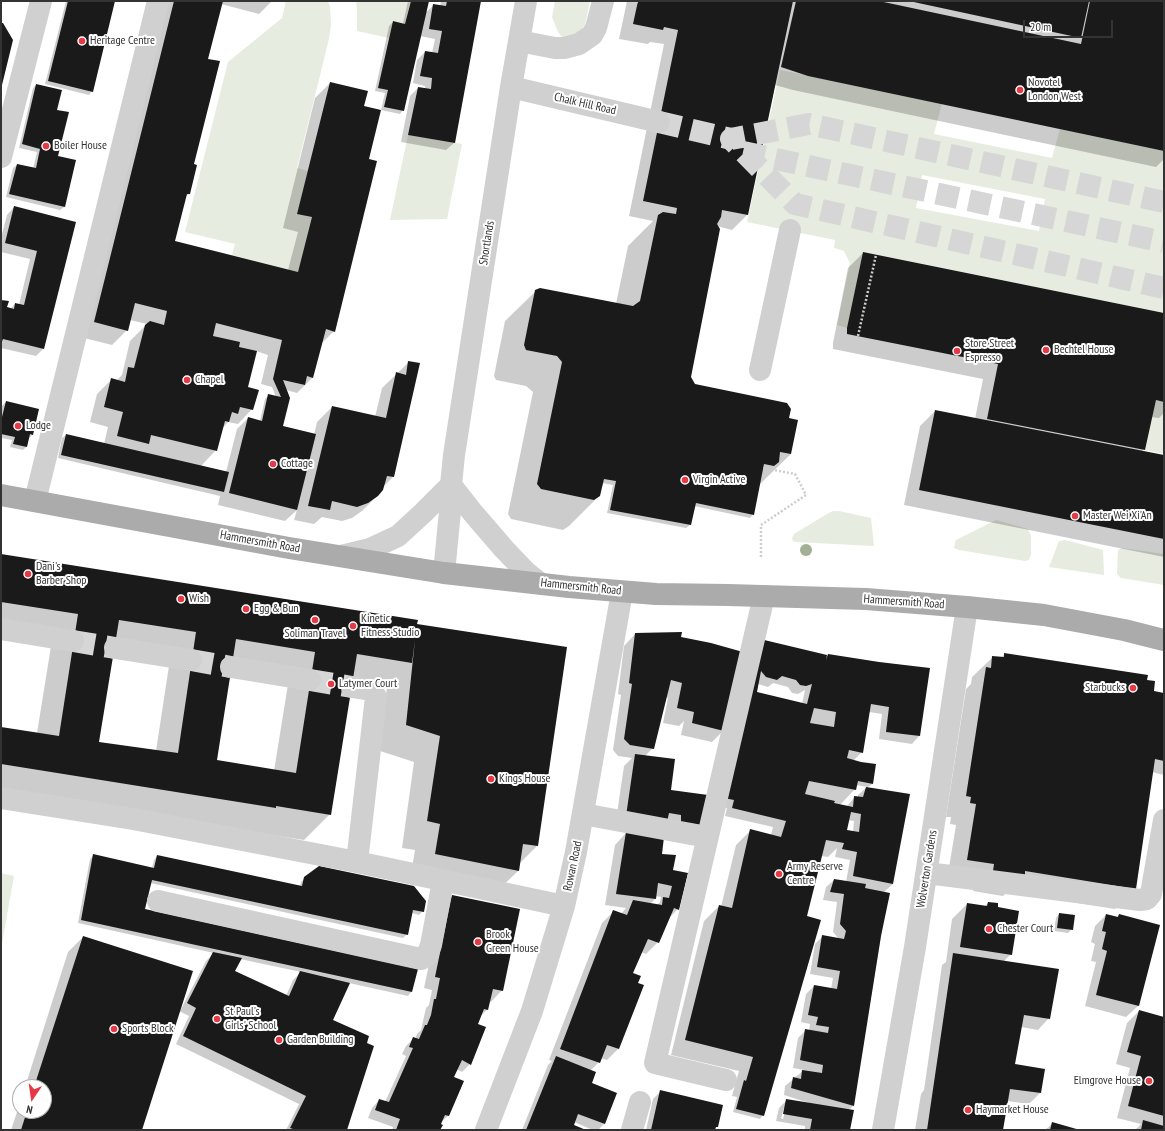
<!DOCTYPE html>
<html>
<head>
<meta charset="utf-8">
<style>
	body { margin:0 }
	#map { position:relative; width:1165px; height:1131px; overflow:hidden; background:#fff; font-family:"PT Sans Narrow",sans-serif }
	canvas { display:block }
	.frame { position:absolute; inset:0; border:2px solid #333; pointer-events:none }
	.north { position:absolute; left:12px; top:1079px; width:40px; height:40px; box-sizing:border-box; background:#fff; border:1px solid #adadad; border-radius:50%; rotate:193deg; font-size:11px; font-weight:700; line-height:16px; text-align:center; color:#333 }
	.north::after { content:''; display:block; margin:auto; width:14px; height:18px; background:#e63946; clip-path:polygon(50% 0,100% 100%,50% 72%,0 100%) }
	.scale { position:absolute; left:1023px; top:20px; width:90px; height:18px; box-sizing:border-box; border:2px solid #333; border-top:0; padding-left:5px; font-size:12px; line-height:14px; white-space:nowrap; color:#333; -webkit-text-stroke:3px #fff; paint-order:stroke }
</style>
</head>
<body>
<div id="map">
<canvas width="1165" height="1131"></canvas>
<div class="frame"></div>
<div class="north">N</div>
<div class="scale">20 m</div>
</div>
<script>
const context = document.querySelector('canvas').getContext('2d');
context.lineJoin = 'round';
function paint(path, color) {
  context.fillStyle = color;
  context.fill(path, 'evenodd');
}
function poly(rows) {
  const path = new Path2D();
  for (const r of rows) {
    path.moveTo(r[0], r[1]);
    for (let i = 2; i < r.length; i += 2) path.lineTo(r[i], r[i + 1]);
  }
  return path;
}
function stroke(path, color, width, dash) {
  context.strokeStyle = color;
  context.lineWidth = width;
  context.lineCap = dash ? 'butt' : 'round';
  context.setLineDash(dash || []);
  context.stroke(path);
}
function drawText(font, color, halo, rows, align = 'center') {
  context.font = font + ' "PT Sans Narrow",sans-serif';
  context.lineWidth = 4;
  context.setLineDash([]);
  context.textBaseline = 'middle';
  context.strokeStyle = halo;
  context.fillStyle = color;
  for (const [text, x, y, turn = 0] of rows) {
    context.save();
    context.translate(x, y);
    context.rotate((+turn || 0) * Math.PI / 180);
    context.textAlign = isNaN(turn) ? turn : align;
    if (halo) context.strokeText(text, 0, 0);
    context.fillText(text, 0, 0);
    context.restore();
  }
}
paint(poly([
	[286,1,328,1,330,7,331,24,329,39,297,168,308,171,297,213,312,217,298,272,232,255,235,244,185,232,228,62,282,18],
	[356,1,410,1,405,24,393,21,389,38,357,31,357,8],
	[555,1,590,1,585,25,579,32,575,37,562,37,558,32,552,17],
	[780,70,942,103,934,134,1052,158,1060,129,1164,151,1164,313,863,252,847,328,837,325,850,263,844,251,834,248,835,240,747,222],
	[922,175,1045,199,1039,231,916,208],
	[408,135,462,144,447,219,390,220],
	[1156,400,1164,402,1164,454,1145,450],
	[833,511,839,511,871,518,874,546,796,542,793,541,792,538,794,534,827,514],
	[996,520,1028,529,1031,536,1031,554,1029,560,1025,561,959,550,954,548,955,543,956,540],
	[1065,540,1103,550,1104,575,1049,567,1059,541],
	[1122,548,1164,554,1164,585,1121,578,1117,574,1118,550],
	[1,873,14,876,1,949]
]), '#e6ecdf');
paint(poly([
	[66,1,114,1,92,91,89,95,45,84],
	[164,1,272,1,259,14,221,4,207,59,189,194,184,198,173,242,288,270,298,232,283,228,315,98,330,83,363,107,368,160,334,331,321,344,312,378,297,393,286,390,282,427,314,435,317,422,332,407,375,417,382,388,409,362,418,364,393,477,383,487,377,496,362,511,352,518,342,521,322,517,314,524,294,520,297,510,285,521,218,505,220,496,58,458,62,438,66,435,104,444,108,427,90,422,97,394,112,379,116,381,122,375,130,341,147,324,130,320,127,330,112,345,80,337],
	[256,351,268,355,261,384,272,387,276,397,269,395,265,399,260,421,248,418,237,429,226,472,201,466,216,450,222,429,228,422,238,424,252,409,246,388],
	[408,1,428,1,425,13,433,6,440,7,441,1,480,1,454,143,446,150,401,142,410,96,418,88,425,89,425,86,413,83,417,60,425,52,432,53,435,39,420,36,403,110,400,114,381,110,385,93,375,91,389,26,393,22,403,24],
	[627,1,1164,1,1164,159,1156,167,793,90,775,85,747,215,732,230,717,226,690,377,694,384,788,419,791,454,760,484,759,484,753,514,750,518,694,506,690,525,686,528,607,513,613,485,602,483,599,496,569,526,563,530,511,519,508,514,533,392,526,386,496,380,494,376,505,321,536,291,616,304,628,246,653,221,629,216,664,44,650,42,648,44,619,39],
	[1,24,2,24,12,40,1,83],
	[36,85,56,111,57,157,75,161,64,207,60,210,6,197,13,168,17,165,33,169,37,152,19,148,33,88],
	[14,207,75,223,43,349,36,356,1,348,1,301,6,308,10,309,15,304,19,305,30,259,1,252,1,238,7,215],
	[863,253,1164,314,1164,413,1159,418,1151,417,1144,449,1141,452,1164,457,1164,557,904,505,920,426,935,411,975,419,983,379,833,349,833,343,848,268],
	[6,402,33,434,28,439,26,447,23,450,10,447,12,440,1,438,1,412,2,406],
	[1,556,416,625,566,648,537,846,519,864,518,871,491,897,410,880,415,850,402,848,414,762,380,751,387,686,384,689,351,683,330,814,304,840,1,794,1,728,37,733,52,640,1,632],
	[113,650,170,659,156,751,98,743],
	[230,668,289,678,274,771,216,761],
	[635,634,680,638,723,731,712,742,681,735,684,721,679,726,663,723,668,698,666,697,653,748,645,756,669,791,700,825,615,827,624,766,632,758,618,756,613,750,621,695,618,694,624,646],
	[752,648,825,658,828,655,928,669,919,736,912,744,879,739,882,714,869,712,862,752,853,761,872,784,867,788,893,884,884,892,881,936,853,1106,849,1110,849,1130,805,1130,805,1126,776,1121,779,1108,787,1100,809,1104,809,1103,784,1095,785,1086,804,1070,793,1068,798,1038,806,1030,809,1031,810,1024,801,1022,806,994,814,986,831,989,833,978,810,974,815,944,823,936,839,939,833,932,837,902,823,900,826,887,834,880,846,882,850,860,835,857,837,848,828,857,821,856,806,917,763,1115,760,1119,733,1112,737,1097,732,1096,739,1071,671,1055,704,921,719,906,721,907,736,845,751,830,771,835,773,827,725,816,727,808,717,806],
	[773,683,788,687,792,693,798,694,805,690,802,704,756,693,758,684,768,687],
	[856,785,867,787,858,795,858,798,855,797,847,806,840,805,855,789],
	[848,820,854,821,853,832,846,831],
	[784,1108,786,1108,783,1119,781,1118],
	[1005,654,1146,681,1153,691,1164,694,1164,775,1152,772,1135,888,1115,909,1007,892,1003,896,973,891,974,885,947,880,956,825,950,824,951,817,946,817,966,689,971,684,972,677,993,657,1001,658],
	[626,833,661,855,672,871,678,909,669,918,658,942,646,954,641,952,632,974,637,984,643,986,618,1049,607,1060,600,1058,599,1062,590,1071,591,1083,616,1093,604,1124,598,1130,593,1130,574,1122,573,1126,584,1130,522,1130,548,1065,552,1061,549,1060,602,923,614,911,621,914,626,908,605,905,615,845],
	[655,896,661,897,660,902,657,905,650,904,655,899],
	[94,855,152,868,154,860,157,856,300,887,301,882,305,878,423,911,419,915,412,913,407,934,403,938,150,883,144,910,417,970,411,992,408,996,349,983,331,1020,346,1130,286,1130,299,1104,176,1044,189,1016,179,1011,141,1130,11,1130,20,1103,20,1111,44,1111,44,1087,25,1087,68,952,83,937,180,1011,206,961,214,953,78,923,90,859],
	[240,959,301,972,293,980,286,996,233,971],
	[453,896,502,990,491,1002,489,1001,487,1010,479,1017,470,1064,462,1072,456,1069,453,1077,448,1116,439,1124,439,1130,392,1130,393,1127,368,1118,372,1108,379,1100,385,1102,406,1056,402,1054,406,1046,414,1038,415,1039,417,1034,421,1030,426,1008,429,1005,432,990,424,988,441,907],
	[988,903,997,908,1011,954,1004,961,1049,1018,1038,1030,1021,1027,1014,1065,1044,1070,1040,1093,1029,1104,1007,1101,1002,1130,915,1130,921,1094,924,1090,942,965,946,962,952,919,967,904,985,906],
	[1059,914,1072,929,1068,933,1054,931,1056,918],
	[1106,915,1116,918,1119,915,1138,1006,1126,1017,1085,1006,1096,962,1091,961,1095,944,1091,942,1095,926],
	[1139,1011,1164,1018,1164,1130,1135,1130,1141,1124,1117,1118,1130,1068,1116,1064,1127,1023],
	[661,1091,717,1126,714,1130,646,1130,653,1099],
	[1053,1123,1078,1130,1045,1130]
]), '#0003');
paint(poly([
	[68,1,115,1,93,92,48,81],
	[174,1,223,1,208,59,220,61,194,164,197,165,190,194,187,194,175,241,298,272,312,217,297,214,330,82,368,91,364,106,381,110,369,159,377,161,335,332,326,329,313,378,307,376,305,385,283,380,290,398,283,426,316,434,297,510,229,493,248,417,262,421,268,394,281,397,273,379,282,340,216,323,213,336,240,342,239,347,257,351,248,387,259,390,253,410,240,407,238,414,232,412,229,422,225,421,217,451,151,435,149,444,117,436,123,412,104,407,111,378,125,382,128,367,134,368,145,325,150,321,164,325,167,311,135,303,128,331,94,322],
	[411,1,429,1,404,111,384,107,388,90,378,88,393,21,405,24],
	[447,1,481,1,455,143,408,135,418,87,431,89,432,78,420,76,425,51,438,53,442,31,429,29,433,4,446,6],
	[638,1,793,1,748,215,722,210,721,217,717,224,720,229,691,377,695,384,787,403,791,409,789,418,798,420,791,454,780,452,779,462,774,466,764,464,754,515,696,503,691,525,610,510,616,481,604,479,600,496,594,500,541,489,537,484,562,362,557,356,526,350,524,345,535,290,540,288,633,306,640,301,658,215,663,212,676,214,677,208,643,201,678,30,664,27,663,30,633,24],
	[796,1,879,1,1081,44,1090,1,1164,1,1164,151,808,76,781,67],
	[909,1,1089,1,1081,38],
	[1,23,3,23,13,40,2,85],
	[36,84,62,90,57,110,69,112,58,156,76,160,65,207,9,194,17,164,36,168,40,149,22,144],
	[14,206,76,222,44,349,3,339,1,344,1,300,9,301,7,307,14,309,15,303,24,305,37,251,5,243],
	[863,252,1164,313,1164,402,1156,400,1145,450,987,419,998,364,847,334,847,328],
	[408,361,420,363,394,477,387,476,383,490,378,496,368,503,357,507,332,501,330,510,308,506,332,406,386,418,396,372,406,375],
	[6,401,39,409,33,435,30,434,27,447,13,444,15,437,1,434,1,421],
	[935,410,1164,455,1164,539,919,490],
	[66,434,229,472,224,492,61,455],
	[1,554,418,620,417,624,567,647,538,846,523,844,519,871,435,854,440,824,427,821,440,736,406,725,415,640,412,663,357,654,331,815,276,806,276,808,1,764,1,727,59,736,78,614,1,602],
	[119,620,196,632,178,753,99,742],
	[236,639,315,652,296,773,217,760],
	[682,632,681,637,711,643,743,652,724,731,692,723,694,712,677,708,682,683,671,680,654,749,630,745,624,739,632,684,629,683,635,633],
	[760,639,827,655,826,660,828,654,879,662,930,668,920,736,886,732,889,707,871,704,863,753,849,750,847,758,861,762,876,764,873,784,858,781,856,790,809,781,805,794,835,801,834,803,853,807,854,796,863,797,866,787,910,794,893,884,853,876,857,852,842,849,844,843,826,840,807,916,821,920,764,1116,736,1109,744,1080,746,1081,753,1057,685,1040,719,905,732,908,750,829,781,837,786,821,732,808,734,800,724,798],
	[761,671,766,677,777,680,782,676,796,680,800,685,806,686,812,684,807,704,757,692],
	[814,708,836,712,834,727,810,723],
	[851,812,861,814,859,832,847,830],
	[1004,653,1148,675,1147,680,1155,681,1154,691,1164,693,1164,761,1155,759,1136,889,1025,871,1025,876,993,871,994,864,967,860,976,804,970,803,971,797,966,796,986,667,991,668,992,656,1004,657],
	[635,754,675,759,671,790,708,795,701,825,681,822,681,815,669,813,667,822,626,816],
	[626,832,664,837,662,854,676,855,673,870,688,873,679,910,674,908,659,943,648,939,633,973,641,976,638,983,644,985,619,1049,607,1045,600,1063,560,1049,613,910,627,915,633,900,662,905,663,897,669,898,672,886,658,883,656,899,616,894],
	[93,854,154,868,157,855,302,886,304,877,319,866,414,886,426,901,424,912,413,910,408,935,152,880,145,909,418,969,412,992,81,920],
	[834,879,866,884,865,888,890,893,881,936,854,1106,791,1088,793,1077,801,1079,802,1070,822,1073,823,1065,800,1060,805,1029,828,1033,829,1027,816,1025,818,1017,808,1015,814,985,837,989,840,971,817,967,822,935,844,939,846,931,840,924,844,894,830,892],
	[452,895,520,909,503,991,493,989,488,1010,484,1009,478,1024,486,1027,471,1065,462,1060,454,1077,464,1081,449,1116,445,1115,441,1124,443,1125,440,1130,396,1130,400,1119,375,1110,379,1099,389,1102,413,1048,409,1047,413,1037,419,1039,425,1025,427,1025,431,1015,434,999,436,999,440,978,435,977],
	[988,902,998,903,998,907,1019,911,1012,955,960,947,967,903,987,906],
	[1059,913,1075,915,1073,930,1057,928],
	[1106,914,1118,917,1119,914,1160,925,1139,1006,1096,995,1107,951,1102,949,1106,932,1102,931],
	[83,936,193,971,142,1130,21,1130,27,1111,44,1111,44,1087,34,1087],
	[213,952,242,958,235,971,289,996,300,971,350,983,333,1020,369,1036,367,1043,374,1046,347,1130,296,1130,290,1128,306,1096,183,1036,196,1008,187,1003],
	[953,953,1059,969,1050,1019,1024,1015,1015,1064,1045,1069,1041,1093,1010,1089,1003,1130,927,1130],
	[1139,1010,1164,1017,1164,1116,1128,1106,1141,1056,1127,1052],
	[556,1056,596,1072,592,1083,617,1093,605,1124,578,1114,574,1125,586,1130,526,1130],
	[660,1090,723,1105,718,1127,716,1127,715,1130,651,1130],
	[786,1099,854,1110,850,1130,810,1130,812,1119,783,1114],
	[1143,1120,1164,1126,1164,1130,1141,1130],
	[1052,1122,1080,1130,1050,1130]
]), '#1a1a1a');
stroke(poly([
	[659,122,731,139],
	[743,152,1164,242],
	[1164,202,809,124,731,139,795,204,1164,288],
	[73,641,115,648],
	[191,660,231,667],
	[310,680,352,687]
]), '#d6d6d6', 22, [22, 11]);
stroke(poly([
	[633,1,638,2],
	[858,336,876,255],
	[761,557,761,525,806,495,795,474,763,468]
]), '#cdcdcd', 2.5, [2, 2]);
stroke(poly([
	[519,41,555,48,564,48,579,44,592,35,596,28,603,1],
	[511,87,659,122],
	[1,157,41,1],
	[760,370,790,230],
	[451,485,473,513,504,549,526,572,541,584],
	[35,501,158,1],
	[341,556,370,549,398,536,423,513,451,485],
	[444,573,450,511,451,485,454,455,511,87,526,1],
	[1,629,73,641],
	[115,648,191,660],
	[231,667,310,680],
	[352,687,371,690,376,697,357,862],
	[1,798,133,819,357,862,564,906],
	[583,814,707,837],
	[927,873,1140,900,1147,899,1151,894,1164,820],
	[158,901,421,959,427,955,431,945,443,881],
	[726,1080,655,1063,764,596],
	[486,1130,532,1011,564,906,576,852,622,592],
	[632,1130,640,1102],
	[883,1130,915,947,967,607]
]), '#d0d0d0', 22);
stroke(poly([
	[1,495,289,548,444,573,569,587,656,594,728,595,866,599,967,607,1044,615,1124,630,1164,640]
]), '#ababab', 22);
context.fillStyle = '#a2b095';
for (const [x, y] of [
	[806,550]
]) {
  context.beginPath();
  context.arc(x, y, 6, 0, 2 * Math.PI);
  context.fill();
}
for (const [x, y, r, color] of [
	[82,41,4,"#e63946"],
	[1020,90,4,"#e63946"],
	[46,146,4,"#e63946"],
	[1046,350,4,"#e63946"],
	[957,351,4,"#e63946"],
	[187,380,4,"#e63946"],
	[18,426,4,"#e63946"],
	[273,464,4,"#e63946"],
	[685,480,4,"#e63946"],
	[1075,516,4,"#e63946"],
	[28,574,4,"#e63946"],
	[181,599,4,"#e63946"],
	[246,609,4,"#e63946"],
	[315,620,4,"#e63946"],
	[353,626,4,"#e63946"],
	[331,684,4,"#e63946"],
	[1133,688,4,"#e63946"],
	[491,779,4,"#e63946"],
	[779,874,4,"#e63946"],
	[989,929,4,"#e63946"],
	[478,942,4,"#e63946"],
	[217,1019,4,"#e63946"],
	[114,1029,4,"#e63946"],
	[279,1040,4,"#e63946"],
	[1149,1081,4,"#e63946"],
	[968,1110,4,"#e63946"]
]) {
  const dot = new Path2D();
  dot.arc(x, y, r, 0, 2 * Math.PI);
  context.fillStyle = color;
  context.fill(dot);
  stroke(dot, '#fff', 1.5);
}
drawText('12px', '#333', '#fff', [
	["Heritage Centre",90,41],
	["Novotel",1028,83],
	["London West",1028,97],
	["Boiler House",54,146],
	["Store Street",965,344],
	["Espresso",965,358],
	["Bechtel House",1054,350],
	["Chapel",195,380],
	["Lodge",26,426],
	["Cottage",281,464],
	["Virgin Active",693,480],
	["Master Wei Xi'An",1083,516],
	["Dani's",36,567],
	["Barber Shop",36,581],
	["Wish",189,599],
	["Egg & Bun",254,609],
	["Kinetic",361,619],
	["Fitness Studio",361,633],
	["Soliman Travel",315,634,"center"],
	["Latymer Court",339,684],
	["Starbucks",1125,688,"right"],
	["Kings House",499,779],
	["Army Reserve",787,867],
	["Centre",787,881],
	["Chester Court",997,929],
	["Brook",486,935],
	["Green House",486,949],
	["St Paul's",225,1012],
	["Girls' School",225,1026],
	["Sports Block",122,1029],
	["Garden Building",287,1040],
	["Elmgrove House",1141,1081,"right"],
	["Haymarket House",976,1110]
], 'left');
drawText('12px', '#333', '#fff', [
	["Chalk Hill Road",585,104,13],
	["Shortlands",487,243,-81],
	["Hammersmith Road",260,542,10],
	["Hammersmith Road",581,587,6],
	["Hammersmith Road",904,602,4],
	["Rowan Road",573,866,-78],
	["Wolverton Gardens",927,869,-81]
]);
</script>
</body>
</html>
